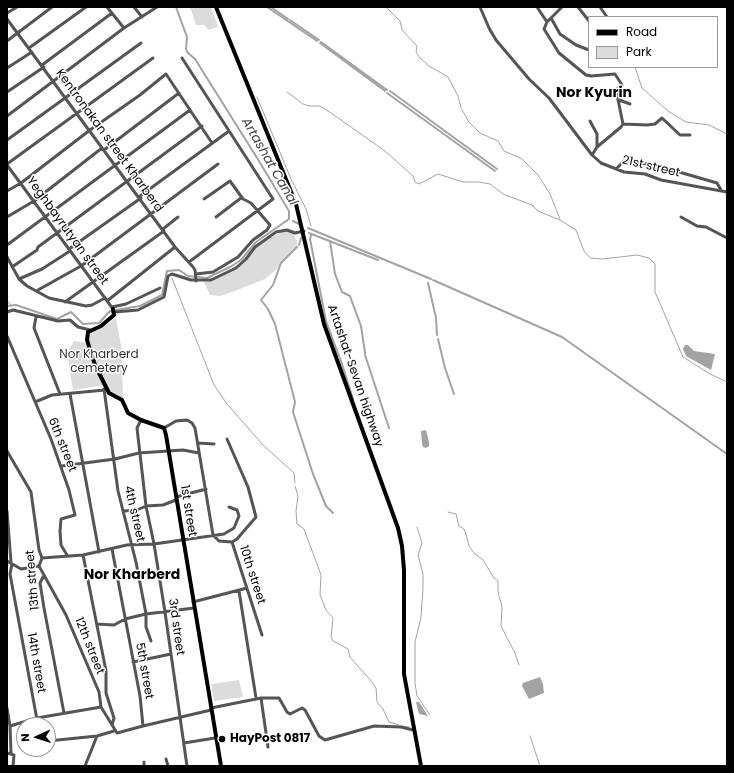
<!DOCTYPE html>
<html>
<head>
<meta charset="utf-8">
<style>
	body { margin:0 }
	#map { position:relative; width:734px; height:773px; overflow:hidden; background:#fff; font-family:Poppins,sans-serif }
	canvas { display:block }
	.frame { position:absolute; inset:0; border:8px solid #000; pointer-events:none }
	.legend { position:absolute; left:588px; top:16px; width:130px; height:52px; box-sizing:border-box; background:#fff; border:1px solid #999; margin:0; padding:5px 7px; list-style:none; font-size:12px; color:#000 }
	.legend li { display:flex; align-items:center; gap:8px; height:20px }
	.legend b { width:20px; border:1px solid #999 }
	.north { position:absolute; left:16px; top:717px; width:40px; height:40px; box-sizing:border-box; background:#fff; border:1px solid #999; border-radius:50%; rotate:267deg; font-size:11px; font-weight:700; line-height:16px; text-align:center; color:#000 }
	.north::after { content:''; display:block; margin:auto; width:14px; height:18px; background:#000; clip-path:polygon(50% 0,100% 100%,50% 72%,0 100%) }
</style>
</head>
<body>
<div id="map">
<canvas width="734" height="773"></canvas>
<div class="frame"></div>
<ul class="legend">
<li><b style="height:5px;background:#000"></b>Road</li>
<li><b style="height:11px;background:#dcdcdc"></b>Park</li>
</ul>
<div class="north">N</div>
</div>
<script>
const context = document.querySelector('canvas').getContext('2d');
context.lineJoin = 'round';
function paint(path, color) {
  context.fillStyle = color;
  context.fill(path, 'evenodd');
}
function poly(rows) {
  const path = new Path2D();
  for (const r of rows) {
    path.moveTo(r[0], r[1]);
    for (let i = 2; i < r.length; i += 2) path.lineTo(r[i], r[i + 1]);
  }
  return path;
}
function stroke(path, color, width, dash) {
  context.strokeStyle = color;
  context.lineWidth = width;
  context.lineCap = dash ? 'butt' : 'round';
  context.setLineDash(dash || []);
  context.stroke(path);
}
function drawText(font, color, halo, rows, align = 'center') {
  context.font = font + ' Poppins,sans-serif';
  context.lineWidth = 3;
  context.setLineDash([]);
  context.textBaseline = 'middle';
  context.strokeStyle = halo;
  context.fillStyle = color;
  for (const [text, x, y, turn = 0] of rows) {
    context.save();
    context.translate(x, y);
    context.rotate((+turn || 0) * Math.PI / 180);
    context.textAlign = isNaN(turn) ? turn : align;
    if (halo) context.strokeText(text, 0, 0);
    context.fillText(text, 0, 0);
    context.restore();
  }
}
paint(poly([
	[190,7,211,7,218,27,208,30,204,25,196,25],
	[285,230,293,233,297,241,297,247,277,269,265,279,232,292,220,296,210,295,204,282,233,270,246,260,254,247],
	[116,318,122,351,123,400,118,395,111,393,107,385,73,390,67,353,74,341,86,343,88,332,103,327],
	[239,680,243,697,214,701,211,684]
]), '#dcdcdc');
paint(poly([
	[685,345,688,345,694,351,715,354,711,370,686,356,683,349],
	[426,430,429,442,429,446,426,448,423,447,422,444,421,431],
	[540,677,543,684,544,693,529,699,522,686,523,683],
	[416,702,419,702,428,716,419,714]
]), '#a3a3a3');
stroke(poly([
	[386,7,400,21,402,30,417,46,416,52,420,58,429,66,448,77,458,96,461,108,469,122,480,133,498,141,504,151,522,159,538,175,550,194,560,219],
	[635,67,642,88,668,111,686,122,709,125,727,134],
	[287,92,303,104,309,106,320,106,334,115,385,151,413,176,415,182,419,184,438,174,463,182,479,182,490,184,503,194,532,205,538,211,560,220,576,230,584,251,590,258,603,259,637,255,649,258,655,264,655,292,683,357,710,374,727,382],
	[257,97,291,179,306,209,311,226],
	[172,278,214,385,227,404,263,445,294,473,295,483],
	[7,301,11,305],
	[295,486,298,496,296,511,297,524,304,529,321,575,320,595,326,610,333,618,331,637,333,641,348,649,350,657,372,682,376,688,377,702,383,709,389,722,399,725],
	[448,512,456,514,459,526,464,529,466,534,469,546,475,554,483,560,494,578,498,581,498,592,502,607,501,626,515,653,519,665],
	[417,527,422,543,418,555,423,574,423,588,421,617,415,642,415,683,417,696,430,715],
	[402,726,409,727],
	[530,736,540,766]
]), '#a3a3a3', 1);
stroke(poly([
	[267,7,317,41],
	[271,7,288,19],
	[290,20,319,40],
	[321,42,387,90],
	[320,43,385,91],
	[390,91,497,169],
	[387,93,495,171],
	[293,221,299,224],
	[308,228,431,279],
	[309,233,378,260],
	[311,235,310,239,326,321,339,356],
	[330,241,335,274,342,292,350,296,351,299,361,326,365,353],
	[299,245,301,238],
	[297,247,281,263,273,285,261,300,268,309,275,324,295,402,293,412,313,474,326,506,333,513],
	[433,280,562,337,727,454],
	[428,283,436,318,437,335],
	[7,306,16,305,57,319,71,312,83,324,99,323,110,311,140,306,162,295,167,271,179,270,188,276,207,278,230,267,241,260,256,242,289,219,289,211,259,161,195,59,187,52,186,49,187,37,176,7],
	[438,339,445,368,454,394],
	[365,355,389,428],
	[340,358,353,399]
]), '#a3a3a3', 2);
stroke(poly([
	[107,7,124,28],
	[134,7,142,17],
	[480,7,489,28,496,40,529,79,549,98,592,155,601,163,624,172,645,174,661,180,727,192],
	[537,7,547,22],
	[562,7,547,22,544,29,559,53,586,75,591,76,615,74,622,85,616,90,623,124,621,127,597,147,592,155],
	[578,7,589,21],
	[600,7,607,17],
	[7,13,17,7],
	[551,18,560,34,576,45,589,50],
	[7,19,175,247,193,267,195,270,196,281],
	[7,41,52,7],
	[29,48,86,7],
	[182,58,273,199,189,262],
	[42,65,112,13],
	[7,68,32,52],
	[7,92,44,67],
	[619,100,630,104],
	[7,116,124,28,157,7],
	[590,121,597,134,597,147],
	[623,124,647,125,655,124,662,118,680,135,690,135],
	[7,140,141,43],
	[104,150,179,93],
	[7,164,153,58],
	[7,165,113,309],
	[616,169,624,161,655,165,717,183,721,190],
	[7,191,21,183,90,130,140,95,166,74,212,143],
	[140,196,229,131],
	[7,217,34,201,102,148],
	[216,217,241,198],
	[681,217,697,226,706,227,727,238],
	[163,229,178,217],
	[7,245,190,110],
	[69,249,141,198],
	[7,257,19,279,27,286,49,298,86,306,92,305,105,298],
	[12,267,37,250,38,247,202,126],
	[196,274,213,272,238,257,253,240,267,230,270,225,251,203,243,199,230,181,204,199],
	[19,279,42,269,70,251],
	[38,290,81,266,218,164],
	[107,301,175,247],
	[65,302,164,231],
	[112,307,126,304,160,288],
	[7,312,13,310,58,321,70,320,78,327,90,330],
	[115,312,138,310,164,297,168,276,172,274,191,280,211,280,236,268,246,259,255,247,276,232,287,230,295,233,304,231],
	[36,317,34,328,60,394],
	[7,336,51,439,69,490,75,515,61,519,60,531,61,545,67,555],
	[104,389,118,491,136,562,146,614,146,627,151,641],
	[70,394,99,552],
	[35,402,52,395,105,390],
	[141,420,137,428,146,506,154,544,165,612,187,766],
	[164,428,176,421,187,420,192,423,195,428,213,535],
	[198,443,214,444],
	[7,451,31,492,39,550,42,558,39,566,66,615,99,692,101,707,117,733,143,726],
	[62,466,115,459,139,453,183,450,199,453],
	[176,497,206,489],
	[7,511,11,562],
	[124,511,137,510,146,506,163,505,176,500],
	[213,535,219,541,232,542,237,539,256,517,248,487,227,439],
	[232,542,262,635],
	[112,549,140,696,143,726,211,710],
	[83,555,106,671,106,693,114,718,112,725],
	[42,558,83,555,127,545,154,544,224,534,234,528,239,516,237,510,229,507],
	[7,561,21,569,39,566],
	[12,564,10,574,38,725],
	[43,577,40,583,44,608,64,713],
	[239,591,256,698],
	[193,602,247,588],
	[97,624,114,625,125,619,146,614,194,608],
	[133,662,171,654],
	[261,698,279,698,287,712,290,714,302,708,305,710,319,736,325,740,374,726,401,727,413,730],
	[7,708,10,726,11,753],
	[211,708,261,698,268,747],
	[10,726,37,718,101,707],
	[48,741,97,736,114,731],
	[184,743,215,738],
	[7,753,14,755,13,766],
	[166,759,168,766],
	[85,766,97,736],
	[144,766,144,762]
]), '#555', 3);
stroke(poly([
	[216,7,296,204,324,324,398,528,402,546,404,570,404,674,421,766],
	[113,309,114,315,101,326,88,332,87,340,95,365,109,393,122,400,128,413,141,420,164,428,166,435,221,766]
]), '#000', 4);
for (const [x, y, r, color] of [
	[222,739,4,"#000"]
]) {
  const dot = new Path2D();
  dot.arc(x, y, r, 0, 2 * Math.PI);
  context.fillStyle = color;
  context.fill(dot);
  stroke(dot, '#fff', 1.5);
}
drawText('12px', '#000', '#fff', [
	["Kentronakan street Kharberd",109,141,54],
	["21st street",651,167,13],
	["Yeghbayrutyan street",67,231,54],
	["Artashat-Sevan highway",355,376,71],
	["6th street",62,445,68],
	["1st street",188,511,81],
	["4th street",134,514,77],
	["10th street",252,575,72],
	["13th street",33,580,-95],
	["3rd street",176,627,82],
	["12th street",89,646,68],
	["14th street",36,663,80],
	["5th street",144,671,80]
]);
drawText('12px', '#333', '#fff', [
	["Nor Kharberd",99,355],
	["cemetery",99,369]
]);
drawText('bold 12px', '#000', '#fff', [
	["HayPost 0817",230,739]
], 'left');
drawText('italic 13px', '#444', '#fff', [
	["Artashat Canal",269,162,60]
]);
drawText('bold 14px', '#000', '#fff', [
	["Nor Kyurin",594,93],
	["Nor Kharberd",132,575]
]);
</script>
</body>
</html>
